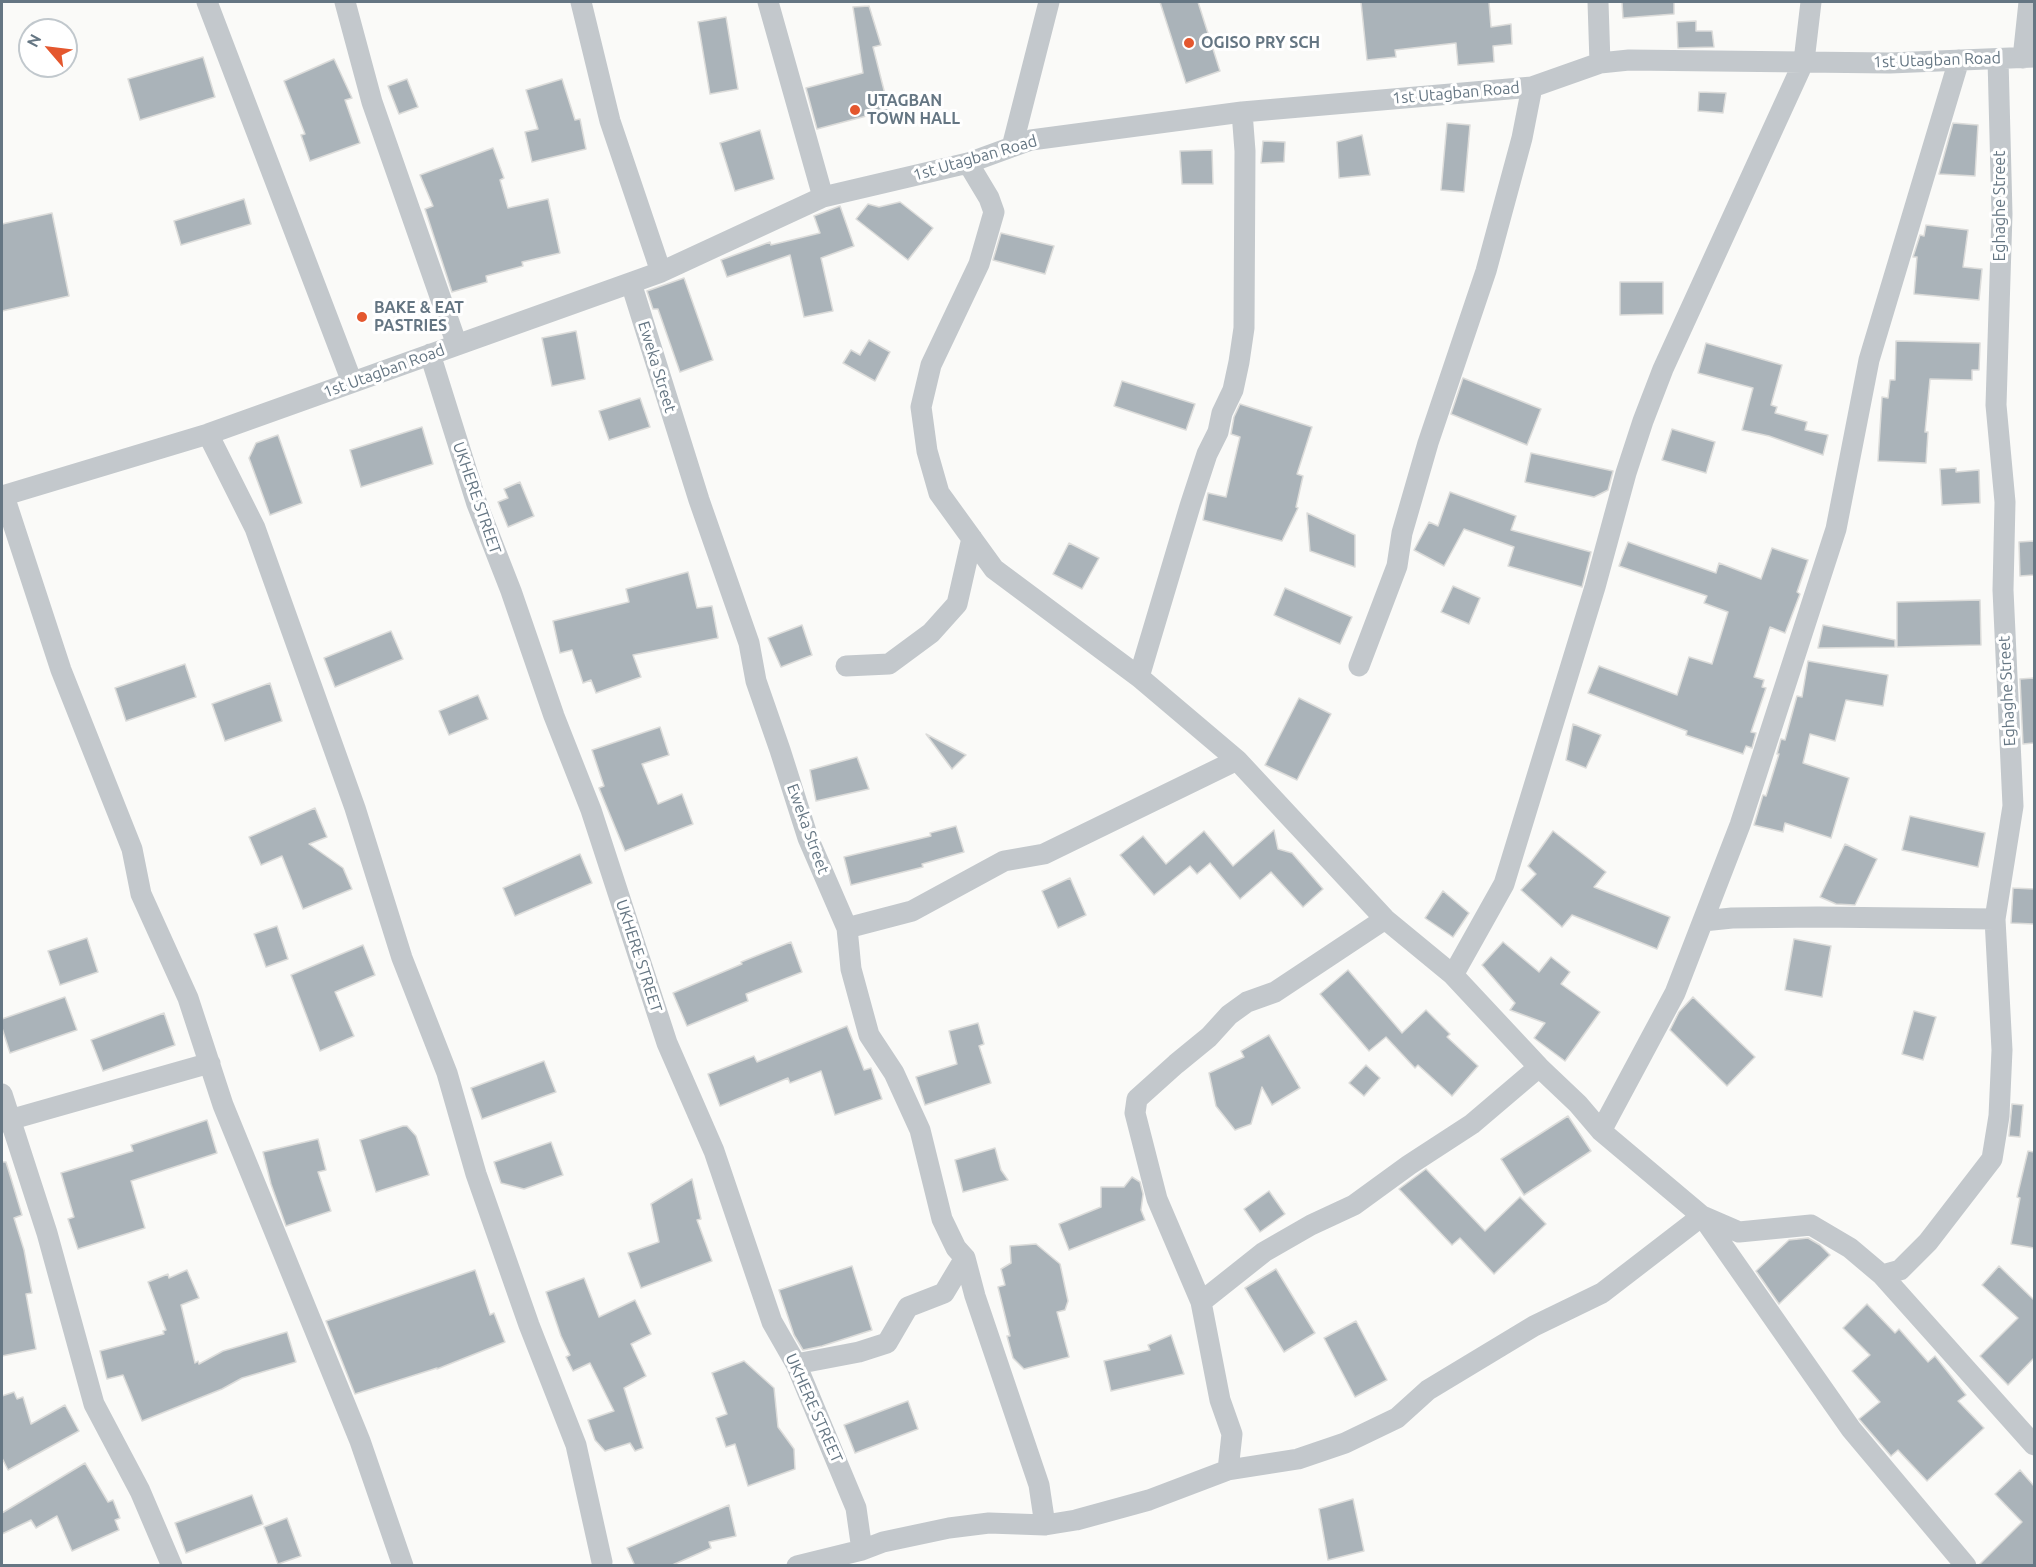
<!DOCTYPE html>
<html>
<head>
<meta charset="utf-8">
<style>
	body { margin:0 }
	#map { position:relative; width:2036px; height:1567px; overflow:hidden; background:#fafaf8; font-family:Ubuntu,sans-serif }
	canvas { display:block }
	.frame { position:absolute; inset:0; border:3px solid #657683; pointer-events:none }
	.north { position:absolute; left:18px; top:18px; width:60px; height:60px; box-sizing:border-box; background:#fff; border:2px solid #c1c8cd; border-radius:50%; rotate:298deg; font-size:16px; font-weight:700; line-height:24px; text-align:center; color:#657683 }
	.north::after { content:''; display:block; margin:auto; width:21px; height:27px; background:#e4572e; clip-path:polygon(50% 0,100% 100%,50% 72%,0 100%) }
</style>
</head>
<body>
<div id="map">
<canvas width="2036" height="1567"></canvas>
<div class="frame"></div>
<div class="north">N</div>
</div>
<script>
const context = document.querySelector('canvas').getContext('2d');
context.lineJoin = 'round';
function paint(path, color) {
  context.fillStyle = color;
  context.fill(path, 'evenodd');
}
function poly(rows) {
  const path = new Path2D();
  for (const r of rows) {
    path.moveTo(r[0], r[1]);
    for (let i = 2; i < r.length; i += 2) path.lineTo(r[i], r[i + 1]);
  }
  return path;
}
function stroke(path, color, width, dash) {
  context.strokeStyle = color;
  context.lineWidth = width;
  context.lineCap = dash ? 'butt' : 'round';
  context.setLineDash(dash || []);
  context.stroke(path);
}
function drawText(font, color, halo, rows, align = 'center') {
  context.font = font + ' Ubuntu,sans-serif';
  context.lineWidth = 6;
  context.setLineDash([]);
  context.textBaseline = 'middle';
  context.strokeStyle = halo;
  context.fillStyle = color;
  for (const [text, x, y, turn = 0] of rows) {
    context.save();
    context.translate(x, y);
    context.rotate((+turn || 0) * Math.PI / 180);
    context.textAlign = isNaN(turn) ? turn : align;
    if (halo) context.strokeText(text, 0, 0);
    context.fillText(text, 0, 0);
    context.restore();
  }
}
const building = poly([
	[1160,2,1198,2,1220,71,1186,83,1160,2],
	[1361,2,1489,2,1491,27,1511,24,1512,44,1493,46,1494,62,1458,65,1456,43,1395,50,1396,57,1367,60,1361,2],
	[1622,2,1674,2,1674,14,1623,18,1622,2],
	[869,6,881,45,873,47,889,110,817,129,806,88,863,73,853,7,869,6],
	[726,17,738,89,710,94,698,22,726,17],
	[1696,21,1696,31,1712,31,1714,47,1678,48,1677,22,1696,21],
	[203,57,215,97,140,120,128,79,203,57],
	[334,59,352,98,345,100,360,143,310,161,301,135,305,134,284,81,334,59],
	[407,79,418,107,399,114,388,86,407,79],
	[562,79,575,120,580,119,586,149,532,162,525,132,538,129,526,90,562,79],
	[1699,92,1726,93,1723,113,1698,111,1699,92],
	[1447,123,1470,125,1464,192,1441,190,1447,123],
	[1953,123,1978,125,1975,176,1939,174,1953,123],
	[760,130,774,179,735,191,720,143,760,130],
	[1362,135,1370,175,1339,178,1337,142,1362,135],
	[1263,141,1285,142,1284,162,1261,163,1263,141],
	[493,148,504,178,500,180,508,208,548,199,560,253,522,262,523,266,486,276,487,282,452,292,425,209,433,206,420,175,493,148],
	[1212,150,1213,184,1182,184,1180,151,1212,150],
	[244,199,251,224,181,245,174,221,244,199],
	[900,202,933,228,908,260,856,219,868,204,879,207,900,202],
	[840,206,854,246,821,258,833,311,804,317,790,255,727,277,721,260,770,242,771,245,820,233,814,216,840,206],
	[52,213,69,296,2,311,2,224,52,213],
	[1926,225,1968,230,1963,267,1982,269,1979,300,1914,294,1917,257,1913,257,1920,235,1924,236,1926,225],
	[1001,233,1054,246,1045,274,993,260,1001,233],
	[684,278,713,360,680,372,658,309,653,309,647,291,684,278],
	[1620,282,1663,282,1663,314,1620,315,1620,282],
	[576,331,585,379,552,386,542,338,576,331],
	[869,340,890,352,875,381,843,363,851,350,860,355,869,340],
	[1896,341,1980,343,1979,370,1972,370,1972,380,1930,379,1925,432,1928,432,1926,463,1878,461,1882,397,1888,398,1890,380,1895,380,1896,341],
	[1706,343,1782,365,1771,405,1777,407,1775,413,1807,422,1805,430,1828,435,1823,455,1769,436,1742,430,1753,388,1698,373,1706,343],
	[1463,378,1541,409,1527,445,1451,414,1463,378],
	[1122,381,1195,404,1186,430,1114,406,1122,381],
	[640,398,650,427,609,440,599,411,640,398],
	[1240,404,1312,427,1297,474,1303,476,1296,507,1298,508,1282,541,1203,520,1208,493,1226,497,1240,437,1231,434,1234,417,1240,404],
	[422,427,433,464,361,487,350,450,422,427],
	[1672,429,1715,442,1706,473,1662,460,1672,429],
	[278,435,302,503,270,515,249,458,256,443,278,435],
	[1531,453,1613,471,1608,490,1594,497,1525,482,1531,453],
	[1956,468,1956,472,1979,470,1980,503,1942,505,1940,469,1956,468],
	[520,482,534,516,508,527,498,502,508,498,504,489,520,482],
	[1450,492,1516,516,1511,530,1591,552,1582,587,1508,566,1514,547,1464,529,1444,566,1414,550,1429,522,1438,526,1450,492],
	[1307,513,1355,535,1355,567,1310,551,1307,513],
	[2034,541,2034,575,2020,576,2019,542,2034,541],
	[1628,542,1716,573,1719,563,1761,579,1772,548,1808,560,1797,592,1800,594,1785,633,1770,627,1754,677,1764,680,1762,687,1766,688,1751,732,1756,733,1752,748,1746,746,1743,754,1686,735,1687,731,1588,693,1599,666,1677,695,1689,657,1712,664,1728,612,1704,603,1707,596,1619,566,1628,542],
	[1069,543,1099,558,1082,589,1053,574,1069,543],
	[688,572,697,608,712,606,718,638,633,655,641,677,596,693,591,680,583,683,572,650,560,653,553,621,629,602,626,589,688,572],
	[1453,586,1480,598,1469,624,1441,612,1453,586],
	[1285,588,1352,617,1340,644,1274,615,1285,588],
	[1980,600,1981,645,1897,647,1897,602,1980,600],
	[802,625,812,655,781,667,768,638,802,625],
	[1823,625,1895,640,1895,647,1818,648,1823,625],
	[391,631,403,659,335,687,324,658,391,631],
	[1808,661,1888,675,1883,706,1846,700,1835,741,1810,734,1803,763,1849,778,1831,838,1785,823,1783,832,1754,825,1763,795,1766,796,1779,754,1777,754,1781,739,1785,740,1797,696,1802,697,1808,661],
	[185,664,196,697,126,721,115,688,185,664],
	[2034,678,2034,743,2023,744,2020,679,2034,678],
	[270,683,282,721,225,741,212,704,270,683],
	[478,695,488,719,449,735,439,711,478,695],
	[1299,698,1331,714,1297,780,1265,765,1299,698],
	[1573,724,1601,735,1586,768,1566,760,1573,724],
	[660,727,669,755,642,764,658,804,682,794,693,824,625,851,599,788,604,786,592,750,660,727],
	[926,734,966,755,952,769,926,734],
	[857,757,869,789,816,801,810,770,857,757],
	[315,808,327,837,309,844,343,868,352,889,303,909,282,856,261,865,249,837,315,808],
	[1910,816,1985,833,1978,867,1902,850,1910,816],
	[956,826,964,852,922,864,923,867,851,885,844,857,931,836,930,833,956,826],
	[1274,830,1278,849,1292,853,1323,889,1303,907,1271,872,1240,899,1210,863,1197,874,1190,866,1154,895,1120,855,1143,836,1166,864,1204,831,1233,866,1274,830],
	[1553,831,1606,872,1594,887,1670,917,1657,949,1572,915,1562,927,1521,890,1536,874,1528,866,1553,831],
	[1845,844,1877,859,1855,905,1836,904,1820,897,1845,844],
	[580,854,592,883,515,916,503,888,580,854],
	[1070,878,1086,915,1058,928,1042,891,1070,878],
	[2013,888,2034,889,2034,924,2011,923,2013,888],
	[1443,891,1469,913,1453,937,1425,918,1443,891],
	[277,926,288,959,266,967,254,934,277,926],
	[87,938,98,972,60,985,48,951,87,938],
	[1794,939,1831,946,1822,997,1785,990,1794,939],
	[791,942,802,972,746,994,748,1001,687,1026,673,993,742,964,741,962,791,942],
	[1503,942,1539,972,1551,957,1570,972,1561,984,1600,1012,1565,1061,1534,1038,1545,1023,1510,1010,1515,1003,1482,965,1503,942],
	[363,945,375,975,335,992,354,1036,320,1051,291,975,363,945],
	[1348,970,1402,1033,1426,1010,1450,1034,1447,1037,1478,1066,1452,1096,1418,1065,1415,1068,1386,1037,1369,1051,1320,994,1348,970],
	[65,997,77,1030,10,1053,2,1028,2,1019,65,997],
	[1693,997,1755,1057,1727,1086,1670,1030,1679,1012,1693,997],
	[1914,1011,1936,1017,1923,1060,1902,1054,1914,1011],
	[164,1013,175,1045,103,1071,91,1040,164,1013],
	[978,1023,984,1044,979,1046,991,1083,925,1105,916,1077,957,1064,949,1031,978,1023],
	[847,1026,864,1070,871,1068,882,1099,835,1115,821,1071,790,1083,788,1078,720,1106,708,1074,754,1056,757,1062,847,1026],
	[1269,1035,1300,1088,1272,1105,1262,1087,1251,1124,1235,1130,1216,1106,1209,1073,1244,1057,1241,1051,1269,1035],
	[544,1061,556,1092,482,1119,471,1088,544,1061],
	[1366,1065,1380,1078,1364,1096,1349,1083,1366,1065],
	[2012,1104,2023,1105,2020,1137,2009,1136,2012,1104],
	[1568,1116,1591,1151,1524,1195,1501,1159,1568,1116],
	[207,1120,217,1153,131,1181,145,1228,78,1249,68,1219,74,1217,61,1173,133,1151,131,1145,207,1120],
	[403,1126,407,1126,416,1136,429,1175,376,1192,360,1140,403,1126],
	[318,1139,326,1170,318,1172,331,1211,286,1226,271,1184,263,1152,318,1139],
	[551,1142,563,1175,524,1189,501,1183,494,1162,551,1142],
	[995,1148,1001,1170,1008,1180,963,1192,955,1160,995,1148],
	[2028,1151,2034,1152,2034,1248,2011,1244,2020,1198,2017,1197,2028,1151],
	[2,1162,6,1162,22,1215,14,1218,24,1250,32,1293,26,1294,36,1349,2,1356,2,1162],
	[1426,1169,1485,1231,1520,1197,1546,1224,1494,1274,1460,1238,1452,1245,1399,1189,1426,1169],
	[1132,1177,1140,1182,1143,1194,1141,1210,1145,1220,1069,1250,1059,1224,1101,1207,1101,1187,1124,1187,1132,1177],
	[692,1179,701,1219,697,1220,712,1261,641,1288,628,1253,659,1242,651,1204,692,1179],
	[1269,1191,1285,1214,1260,1232,1244,1209,1269,1191],
	[1808,1238,1820,1245,1830,1255,1779,1304,1756,1271,1789,1240,1808,1238],
	[1036,1244,1060,1264,1068,1301,1065,1310,1057,1312,1069,1357,1024,1369,1013,1358,1007,1336,1010,1336,998,1287,1005,1285,1001,1269,1011,1263,1010,1246,1036,1244],
	[852,1266,872,1330,822,1346,803,1350,794,1335,779,1290,852,1266],
	[1999,1266,2034,1300,2034,1358,2008,1385,1980,1356,2018,1318,1982,1285,1999,1266],
	[1276,1269,1315,1333,1284,1352,1245,1288,1276,1269],
	[187,1270,199,1298,181,1305,195,1363,198,1361,199,1364,223,1351,287,1332,296,1362,242,1378,222,1389,142,1421,123,1375,107,1379,100,1351,164,1334,163,1331,166,1330,148,1282,168,1274,169,1278,187,1270],
	[475,1270,490,1315,494,1313,505,1342,437,1369,437,1368,355,1394,326,1321,475,1270],
	[584,1278,599,1317,635,1300,651,1334,631,1344,646,1376,624,1388,643,1448,635,1451,630,1443,605,1451,595,1440,588,1420,614,1411,590,1363,573,1371,566,1357,570,1355,561,1336,546,1292,584,1278],
	[1867,1304,1895,1333,1899,1329,1928,1362,1935,1356,1966,1395,1958,1401,1984,1428,1927,1481,1898,1450,1891,1456,1859,1419,1880,1402,1852,1371,1870,1355,1843,1328,1867,1304],
	[1356,1321,1387,1380,1355,1397,1324,1338,1356,1321],
	[1171,1335,1184,1374,1111,1391,1104,1361,1150,1350,1148,1345,1171,1335],
	[744,1361,774,1388,778,1427,794,1449,795,1469,748,1486,735,1444,726,1447,716,1418,727,1414,712,1373,744,1361],
	[14,1392,17,1399,23,1397,31,1424,65,1405,79,1431,8,1470,2,1458,2,1396,14,1392],
	[908,1401,918,1429,855,1453,844,1425,908,1401],
	[85,1463,108,1502,113,1500,120,1518,115,1520,119,1530,72,1551,57,1516,36,1528,31,1520,2,1534,2,1513,85,1463],
	[2020,1470,2034,1486,2034,1566,1978,1566,2022,1522,1995,1494,2020,1470],
	[252,1495,263,1524,186,1553,175,1523,252,1495],
	[1353,1499,1364,1551,1328,1560,1319,1509,1353,1499],
	[729,1505,736,1536,709,1542,711,1548,670,1566,635,1566,627,1548,729,1505],
	[287,1518,301,1556,278,1564,264,1527,287,1518]
]);
paint(building, '#aab3b9');
stroke(building, '#dcdcda', 1.5);
stroke(poly([
	[207,2,352,382],
	[345,2,372,102,457,345],
	[581,2,610,121,661,272],
	[768,2,823,197],
	[1598,2,1600,63],
	[2023,58,2029,2],
	[1012,147,1049,2],
	[968,163,989,198,994,212,979,264,931,365,921,407,927,451,939,493,994,569,1139,677,1237,760,1385,919,1453,975,1539,1067,1578,1104,1601,1131,1702,1216,1851,1429,1966,1566],
	[631,283,699,500,749,643,756,681,780,750,808,838,847,928,851,969,869,1035,894,1073,920,1130,942,1219,956,1248,965,1258,975,1296,1039,1485,1045,1525],
	[430,354,477,504,511,591,554,716,591,810,667,1043,714,1151,772,1322,796,1364,856,1508,862,1550],
	[208,434,255,528,355,808,402,958,447,1073,476,1174,529,1325,576,1445,602,1562],
	[2,496,208,434,661,272,823,197,968,163,1031,140,1242,112,1532,87,1600,63,1629,60,1890,63,2034,57],
	[4,496,61,670,132,849,141,894,188,998,223,1105,360,1441,403,1566],
	[846,666,889,664,931,633,957,604,972,538],
	[1359,666,1397,566,1402,533,1428,443,1486,271,1522,138,1532,87],
	[1139,677,1190,506,1207,454,1218,432,1222,413,1233,390,1239,362,1244,328,1245,151,1242,112],
	[1703,921,1732,918,1818,917,1995,919],
	[847,928,912,911,1004,861,1044,854,1237,760],
	[1453,975,1504,884,1595,587,1626,473,1643,421,1663,369,1804,61,1811,2],
	[2,1094,47,1233,94,1404,140,1491,172,1566],
	[2,1122,210,1063],
	[1601,1131,1675,993,1740,825,1836,529,1869,360,1959,60],
	[1882,1275,1900,1270,1928,1242,1992,1159,1999,1116,2002,1050,1995,919,2013,806,2003,590,2005,502,1996,405,2002,214,1998,59],
	[1201,1302,1264,1252,1311,1225,1354,1205,1409,1165,1472,1124,1539,1067],
	[796,1364,859,1352,887,1343,908,1307,944,1293,965,1258],
	[1228,1470,1232,1434,1220,1400,1201,1302,1157,1199,1135,1113,1137,1099,1176,1064,1209,1037,1229,1015,1247,1002,1275,992,1385,919],
	[797,1566,862,1550,883,1542,949,1528,989,1523,1045,1525,1076,1520,1149,1500,1228,1470,1298,1459,1345,1443,1397,1418,1428,1390,1534,1326,1602,1293,1702,1216,1739,1232,1811,1225,1850,1248,1882,1275,2034,1445]
]), '#c3c8cc', 21);
for (const [x, y, r, color] of [
	[1189,43,6,"#e4572e"],
	[855,110,6,"#e4572e"],
	[362,317,6,"#e4572e"]
]) {
  const dot = new Path2D();
  dot.arc(x, y, r, 0, 2 * Math.PI);
  context.fillStyle = color;
  context.fill(dot);
  stroke(dot, '#fff', 2);
}
drawText('bold 16px', '#657683', '#fff', [
	["OGISO PRY SCH",1201,43],
	["UTAGBAN",867,101],
	["TOWN HALL",867,119],
	["BAKE & EAT",374,308],
	["PASTRIES",374,326]
], 'left');
drawText('16px', '#657683', '#fff', [
	["1st Utagban Road",1937,60,-2],
	["1st Utagban Road",1456,93,-5],
	["1st Utagban Road",975,158,-16],
	["Eghaghe Street",2000,206,-90],
	["Eweka Street",657,367,73],
	["1st Utagban Road",384,371,-20],
	["UKHERE STREET",477,498,71],
	["Eghaghe Street",2007,691,-93],
	["Eweka Street",808,829,70],
	["UKHERE STREET",639,956,72],
	["UKHERE STREET",814,1408,66]
]);
</script>
</body>
</html>
